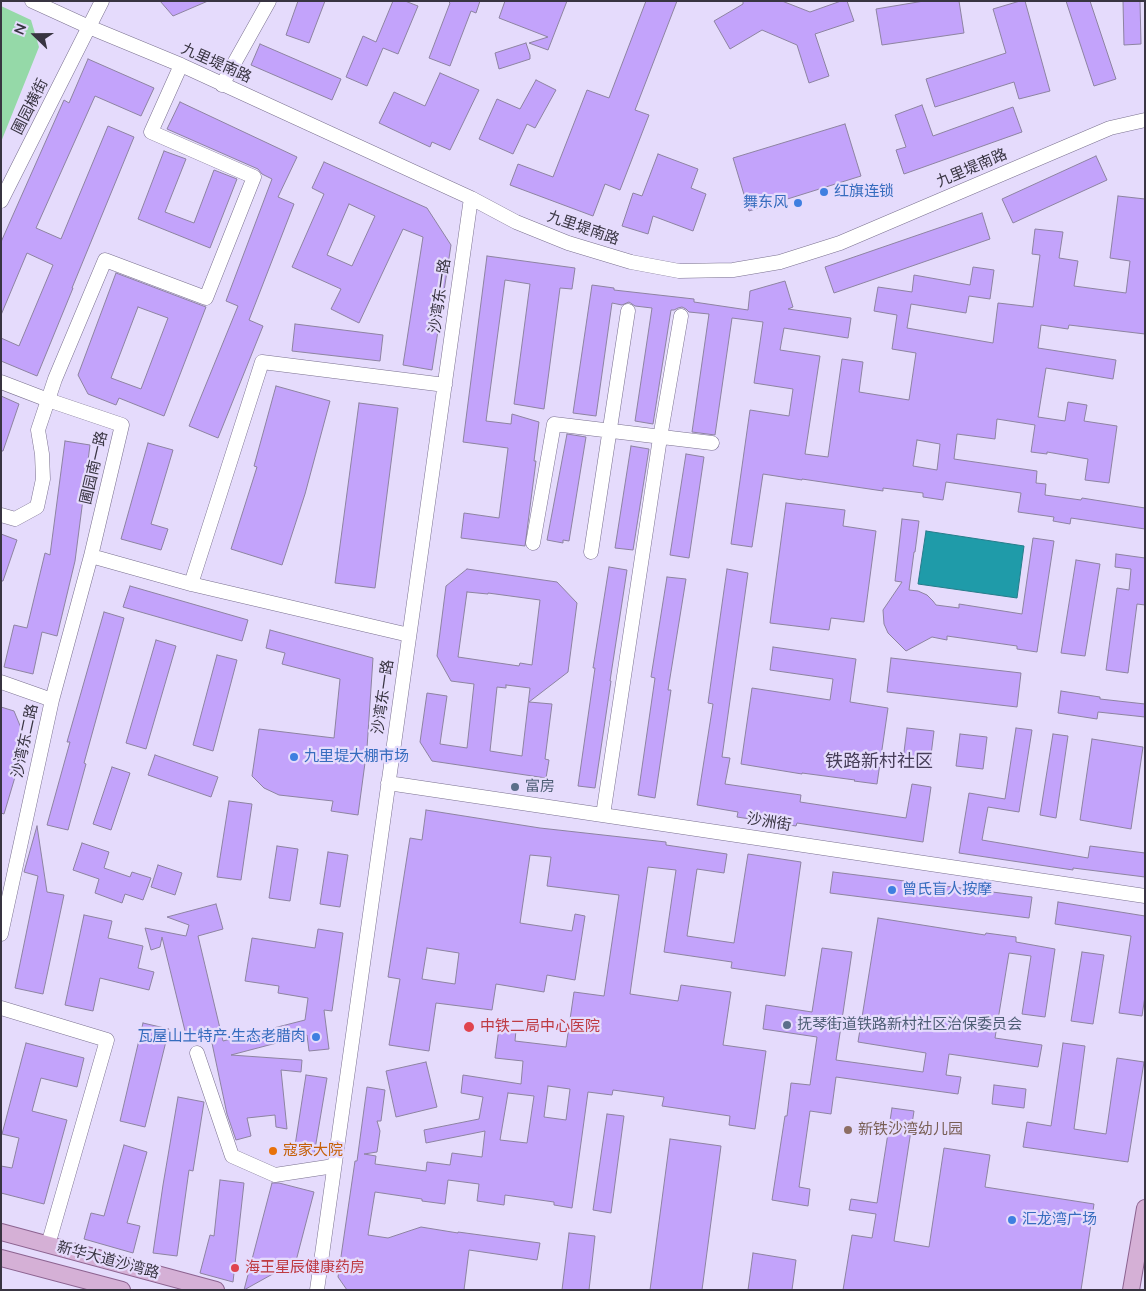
<!DOCTYPE html>
<html>
<head>
<meta charset="utf-8">
<style>
	body { margin:0 }
	#map { position:relative; width:1146px; height:1291px; overflow:hidden; background:#e5dbfc; font-family:"Nunito Sans",sans-serif }
	canvas { display:block }
	.frame { position:absolute; inset:0; border:2px solid #383441; pointer-events:none }
	.north { position:absolute; left:10px; top:10px; width:50px; height:50px; -webkit-text-stroke:4px #e5dbfc; paint-order:stroke; rotate:292deg; font-size:14px; font-weight:700; line-height:20px; text-align:center; color:#383441 }
	.north::after { content:''; display:block; margin:auto; width:18px; height:22px; background:#383441; clip-path:polygon(50% 0,100% 100%,50% 72%,0 100%) }
</style>
</head>
<body>
<div id="map">
<canvas width="1146" height="1291"></canvas>
<div class="frame"></div>
<div class="north">N</div>
</div>
<script>
const context = document.querySelector('canvas').getContext('2d');
context.lineJoin = 'round';
function paint(path, color) {
  context.fillStyle = color;
  context.fill(path, 'evenodd');
}
function poly(rows) {
  const path = new Path2D();
  for (const r of rows) {
    path.moveTo(r[0], r[1]);
    for (let i = 2; i < r.length; i += 2) path.lineTo(r[i], r[i + 1]);
  }
  return path;
}
function stroke(path, color, width, dash) {
  context.strokeStyle = color;
  context.lineWidth = width;
  context.lineCap = dash ? 'butt' : 'round';
  context.setLineDash(dash || []);
  context.stroke(path);
}
function drawText(font, color, halo, rows, align = 'center') {
  context.font = font + ' "Nunito Sans","Noto Sans SC",sans-serif';
  context.lineWidth = 4.5;
  context.setLineDash([]);
  context.textBaseline = 'middle';
  context.strokeStyle = halo;
  context.fillStyle = color;
  for (const [text, x, y, turn = 0] of rows) {
    context.save();
    context.translate(x, y);
    context.rotate((+turn || 0) * Math.PI / 180);
    context.textAlign = isNaN(turn) ? turn : align;
    if (halo) context.strokeText(text, 0, 0);
    context.fillText(text, 0, 0);
    context.restore();
  }
}
paint(poly([
	[1,6,31,20,39,47,1,142]
]), '#95d9a8');
const water = poly([
	[926,531,1024,546,1017,598,918,584,926,531]
]);
paint(water, '#1f9ba9');
stroke(water, '#267c8a', 1);
const building = poly([
	[160,1,208,1,173,16,160,1],
	[298,1,325,1,309,43,286,35,298,1],
	[393,1,405,1,418,6,398,54,383,48,367,86,346,77,363,36,376,42,393,1],
	[448,1,480,1,476,13,471,11,450,66,429,58,450,3,448,1],
	[505,1,567,1,548,50,529,43,548,37,499,18,505,1],
	[646,1,677,1,635,110,649,115,620,190,605,184,593,216,510,185,518,164,553,177,587,90,609,98,646,1],
	[743,1,782,1,810,12,841,1,847,1,854,21,815,34,829,76,809,83,797,45,762,30,730,49,714,21,743,4,743,1],
	[924,1,959,1,964,33,882,45,876,9,924,1],
	[1020,1,1025,1,1050,91,1019,99,1014,82,935,107,926,79,1006,53,993,9,1020,1],
	[1066,1,1090,1,1116,79,1094,86,1066,1],
	[1123,1,1140,1,1141,44,1124,45,1123,1],
	[526,43,530,55,530,59,499,69,495,53,526,43],
	[260,44,341,79,332,100,251,65,260,44],
	[88,59,154,88,141,116,95,96,36,228,61,239,108,126,134,137,72,288,73,288,37,376,1,361,1,338,19,346,53,265,27,253,1,315,1,242,64,100,69,103,88,59],
	[440,73,479,90,450,150,432,142,430,147,379,123,394,92,425,106,440,73],
	[536,80,556,90,535,128,527,124,513,154,479,139,497,99,520,109,536,80],
	[180,102,297,157,278,197,294,204,249,320,263,326,218,438,189,426,238,306,226,301,272,179,262,174,258,169,167,129,180,102],
	[922,105,933,136,1013,107,1022,132,904,174,896,150,906,147,895,115,922,105],
	[845,124,861,176,749,211,733,158,845,124],
	[164,151,186,159,165,212,194,223,214,170,237,179,210,248,138,219,164,151],
	[658,154,698,169,691,188,706,194,693,231,653,216,648,234,622,226,633,193,642,196,658,154],
	[1096,156,1107,180,1013,223,1002,199,1096,156],
	[324,162,427,208,451,245,432,370,403,365,423,237,403,229,359,323,331,309,341,289,292,267,324,194,312,188,324,162],
	[349,204,375,216,352,266,327,255,349,204],
	[1118,196,1145,199,1145,334,1069,325,1068,329,1041,325,1038,348,1116,360,1113,379,1046,368,1038,417,1065,421,1068,402,1087,405,1084,421,1117,426,1109,483,1085,480,1088,459,1047,452,1047,454,1031,452,1035,425,997,419,995,439,957,434,954,459,1037,471,1036,483,1046,484,1045,495,1081,500,1082,498,1145,508,1145,529,1071,518,1070,524,1053,521,1054,517,1018,512,1021,493,946,482,943,500,923,497,923,493,883,488,883,491,802,479,802,480,763,474,752,547,731,544,750,410,789,416,793,389,754,383,763,322,732,318,715,435,692,432,709,314,689,312,686,309,682,307,678,308,674,310,671,310,653,424,635,421,652,308,635,306,629,302,622,305,612,303,596,416,573,413,592,285,614,288,614,290,694,299,694,302,748,310,750,291,785,281,793,307,788,309,851,318,848,338,784,328,780,350,820,356,805,454,828,457,842,359,863,362,859,392,909,400,916,353,892,349,897,315,874,311,878,287,912,292,914,275,970,285,973,267,994,270,990,299,969,296,966,313,911,304,907,328,993,343,998,303,1033,307,1040,255,1032,254,1035,229,1063,232,1059,258,1078,261,1074,286,1126,293,1130,261,1110,258,1118,196],
	[917,440,940,444,937,470,913,466,917,440],
	[982,213,990,239,834,293,825,267,982,213],
	[487,256,575,268,572,289,560,288,544,409,514,404,530,284,505,280,486,421,511,424,512,414,539,422,534,461,536,461,525,546,461,538,464,513,499,518,508,448,463,442,487,256],
	[116,273,206,307,164,416,119,398,116,405,88,394,78,375,116,273],
	[138,307,168,318,141,389,111,378,138,307],
	[295,324,383,335,380,361,292,351,295,324],
	[276,386,330,401,305,494,282,565,231,549,257,467,254,466,276,386],
	[1,396,19,404,3,451,1,451,1,396],
	[359,403,398,408,375,588,335,583,359,403],
	[567,434,586,437,569,541,563,540,563,543,547,540,567,434],
	[65,441,90,445,75,561,57,636,42,632,33,674,4,667,14,625,27,628,45,553,50,555,65,441],
	[148,443,173,450,151,524,168,529,161,550,121,539,148,443],
	[631,446,649,449,633,550,615,548,631,446],
	[686,454,704,457,689,558,670,555,686,454],
	[786,503,845,510,843,526,876,531,864,622,831,618,829,630,770,623,786,503],
	[902,519,919,521,915,552,914,552,909,590,918,591,927,595,933,601,936,605,959,608,959,604,1022,614,1033,538,1054,541,1037,652,1017,649,1017,646,947,636,947,640,932,637,906,651,888,633,884,624,883,610,902,582,895,581,902,519],
	[1,534,17,540,3,581,1,581,1,534],
	[1116,554,1145,558,1145,605,1137,604,1128,673,1106,670,1117,588,1129,590,1131,569,1115,567,1116,554],
	[1076,560,1100,564,1085,656,1061,653,1076,560],
	[609,567,627,570,610,681,611,681,595,788,578,786,595,668,593,668,609,567],
	[467,569,557,582,577,603,568,672,529,702,552,704,545,759,549,760,546,778,432,761,420,742,427,693,447,696,440,744,467,748,474,684,451,681,437,656,446,586,467,569],
	[467,592,488,594,488,593,540,600,532,665,520,663,519,666,458,657,467,592],
	[506,685,530,688,522,756,490,751,497,687,506,688,506,685],
	[727,569,748,573,722,757,730,758,725,784,801,795,800,802,906,818,912,784,931,787,923,842,797,823,796,826,737,817,738,812,697,805,713,704,708,703,727,569],
	[667,577,686,579,668,690,671,690,655,798,638,795,655,678,651,677,667,577],
	[130,586,248,620,242,641,123,607,130,586],
	[104,612,124,618,84,763,86,764,68,830,47,825,70,742,67,742,104,612],
	[270,630,373,658,367,748,358,815,331,811,333,801,279,795,264,788,252,776,259,729,334,738,340,679,282,664,285,653,266,648,270,630],
	[156,640,176,646,146,749,126,743,156,640],
	[773,647,856,659,850,702,888,708,877,784,854,781,855,780,802,773,802,774,741,764,752,688,830,700,833,679,770,670,773,647],
	[217,655,237,660,213,751,193,745,217,655],
	[891,658,1021,673,1017,707,887,692,891,658],
	[1061,691,1100,697,1100,699,1145,704,1145,717,1098,712,1097,719,1058,713,1061,691],
	[1,707,14,711,26,740,4,814,1,813,1,707],
	[907,728,934,731,930,763,903,760,907,728],
	[1016,728,1032,730,1019,812,988,807,982,840,1088,858,1090,846,1145,853,1145,877,1073,868,1073,870,959,853,969,793,1005,799,1016,728],
	[960,734,987,737,983,769,956,766,960,734],
	[1053,734,1068,736,1056,818,1040,815,1053,734],
	[1092,739,1143,747,1131,829,1080,820,1092,739],
	[155,755,218,777,211,797,148,775,155,755],
	[112,767,130,773,111,830,93,824,112,767],
	[229,801,252,804,241,880,217,877,229,801],
	[426,810,540,828,666,842,666,845,727,854,724,873,697,869,687,936,734,943,748,854,801,862,785,976,731,968,732,962,664,952,676,870,648,867,630,994,678,1001,681,985,731,992,723,1045,766,1051,755,1129,729,1125,730,1116,662,1106,664,1097,613,1090,612,1095,588,1092,572,1208,554,1205,554,1202,505,1195,504,1205,477,1201,479,1184,448,1180,445,1204,422,1201,422,1199,375,1192,368,1235,388,1238,421,1227,458,1233,458,1232,540,1243,537,1260,469,1250,464,1290,347,1290,338,1277,355,1161,357,1161,367,1087,385,1090,381,1121,377,1121,380,1131,377,1152,364,1154,376,1156,375,1164,426,1171,427,1162,450,1165,452,1153,482,1157,485,1131,426,1143,424,1130,479,1119,483,1097,461,1093,463,1075,521,1084,523,1061,495,1058,499,1028,516,1030,515,1041,566,1047,574,992,604,996,619,895,547,886,551,857,530,855,520,923,572,931,575,914,585,916,575,980,547,975,544,992,496,984,492,1010,436,1003,429,1051,389,1045,400,979,388,977,410,838,422,840,426,810],
	[427,948,459,953,455,984,422,979,427,948],
	[548,1086,570,1089,566,1120,544,1117,548,1086],
	[508,1093,534,1096,527,1143,500,1140,508,1093],
	[37,826,47,892,64,895,43,994,15,988,38,876,24,872,37,826],
	[82,843,109,852,104,868,130,877,132,872,151,878,143,900,125,894,122,903,95,893,99,879,73,870,82,843],
	[277,846,298,849,290,901,269,898,277,846],
	[328,852,348,855,340,907,320,904,328,852],
	[158,865,182,873,175,895,151,887,158,865],
	[833,872,1032,897,1029,918,830,893,833,872],
	[1058,902,1145,916,1145,996,1142,1016,1119,1013,1131,936,1055,924,1058,902],
	[216,904,223,929,198,936,223,1041,305,1020,308,998,278,993,279,986,245,981,252,938,315,948,318,929,343,933,332,1011,324,1010,329,1049,309,1051,307,1035,231,1055,302,1060,301,1072,281,1070,287,1129,276,1127,275,1115,247,1118,251,1136,236,1140,227,1114,209,1029,186,1035,162,937,160,947,151,950,145,928,186,936,189,925,167,917,216,904],
	[84,915,112,921,108,938,143,946,138,968,154,972,149,990,100,978,93,1011,65,1005,84,915],
	[878,918,985,935,986,933,1016,937,1016,942,1055,949,1045,1017,1022,1014,1031,956,1009,953,995,1038,1042,1045,1038,1067,949,1054,946,1075,961,1077,958,1094,836,1077,831,1114,810,1111,799,1187,810,1189,808,1206,772,1200,785,1116,787,1116,791,1083,810,1085,817,1037,763,1029,766,1005,812,1012,822,948,852,952,836,1060,923,1072,926,1053,858,1042,878,918],
	[1082,952,1104,955,1093,1024,1071,1021,1082,952],
	[143,1023,169,1029,145,1127,120,1121,143,1023],
	[26,1043,84,1058,77,1087,41,1078,32,1111,67,1120,44,1204,1,1193,1,1166,12,1168,19,1138,2,1134,26,1043],
	[1063,1043,1085,1046,1074,1129,1106,1134,1117,1058,1144,1062,1128,1162,1023,1147,1027,1122,1051,1126,1063,1043],
	[426,1062,437,1107,396,1117,386,1071,426,1062],
	[306,1075,327,1078,314,1155,294,1152,306,1075],
	[994,1085,1026,1089,1024,1108,992,1104,994,1085],
	[178,1097,204,1102,193,1171,189,1170,177,1256,153,1253,163,1185,178,1097],
	[892,1108,914,1111,894,1241,929,1247,944,1148,990,1155,985,1187,1094,1204,1081,1290,843,1290,852,1235,872,1238,876,1214,849,1210,851,1199,877,1203,892,1108],
	[607,1114,624,1116,611,1213,593,1210,607,1114],
	[670,1139,721,1146,702,1290,650,1290,670,1139],
	[124,1145,147,1152,127,1223,140,1226,133,1253,84,1239,91,1213,104,1216,124,1145],
	[220,1180,244,1183,233,1282,200,1273,210,1235,214,1236,220,1180],
	[272,1183,279,1183,314,1192,296,1261,244,1290,272,1183],
	[569,1233,595,1236,589,1290,562,1290,569,1233],
	[753,1253,796,1260,792,1290,748,1290,753,1253]
]);
paint(building, '#c3a3fb');
stroke(building, '#8d83a1', 1);
const minor = poly([
	[32,1,89,27,181,65,471,198,516,222,568,243,631,262,679,271,733,270,780,262,840,243,1110,128,1145,120],
	[222,85,269,1],
	[1,201,102,1],
	[1,382,48,400,122,425,91,556,52,700,1,934],
	[1,515,15,519,37,507,43,479,42,454,38,430,55,379,105,260,206,298,254,177,151,132,181,65],
	[533,543,554,424,712,443],
	[591,552,628,311],
	[91,556,191,584,409,635],
	[191,584,262,362,445,385],
	[1,682,52,700],
	[388,783,1145,896],
	[603,815,660,438,681,316],
	[1,1008,107,1040,48,1245],
	[197,1053,232,1156,275,1175,334,1166],
	[317,1290,471,198]
]);
const major = poly([
	[1,1232,216,1290],
	[1,1258,122,1290],
	[1131,1290,1145,1208]
]);
stroke(minor, '#7a718f', 15);
stroke(major, '#8c6390', 18);
stroke(minor, '#fff', 14);
stroke(major, '#d5b0d6', 16);
for (const [x, y, r, color] of [
	[824,192,5,"#3f7fe0"],
	[798,203,5,"#3f7fe0"],
	[294,757,5,"#3f7fe0"],
	[515,787,5,"#5c6f8a"],
	[892,890,5,"#3f7fe0"],
	[787,1025,5,"#5c6f8a"],
	[469,1027,6,"#e0444e"],
	[316,1037,5,"#3f7fe0"],
	[848,1130,5,"#8d6e63"],
	[273,1151,5,"#e8710a"],
	[1012,1220,5,"#3f7fe0"],
	[235,1268,5,"#e0444e"]
]) {
  const dot = new Path2D();
  dot.arc(x, y, r, 0, 2 * Math.PI);
  context.fillStyle = color;
  context.fill(dot);
  stroke(dot, '#e5dbfc', 2);
}
drawText('15px', '#383441', '#e5dbfc', [
	["九里堤南路",216,64,24],
	["圃园横街",31,107,-63],
	["九里堤南路",972,169,-23],
	["九里堤南路",583,229,19],
	["沙湾东一路",441,296,-82],
	["圃园南一路",95,468,-77],
	["沙湾东一路",384,697,-82],
	["沙湾东二路",26,741,-78],
	["沙洲街",769,823,9],
	["新华大道沙湾路",108,1261,15]
]);
drawText('15px', '#366cbe', '#e5dbfc', [
	["红旗连锁",834,192],
	["舞东风",788,203,"right"],
	["九里堤大棚市场",304,757],
	["曾氏盲人按摩",902,890],
	["瓦屋山土特产·生态老腊肉",306,1037,"right"],
	["汇龙湾广场",1022,1220]
], 'left');
drawText('15px', '#4e5e75', '#e5dbfc', [
	["富房",525,787],
	["抚琴街道铁路新村社区治保委员会",797,1025]
], 'left');
drawText('15px', '#be3a42', '#e5dbfc', [
	["中铁二局中心医院",480,1027],
	["海王星辰健康药房",245,1268]
], 'left');
drawText('15px', '#785e54', '#e5dbfc', [
	["新铁沙湾幼儿园",858,1130]
], 'left');
drawText('15px', '#c56008', '#e5dbfc', [
	["寇家大院",283,1151]
], 'left');
drawText('18px', '#463d58', '#e5dbfc', [
	["铁路新村社区",879,763]
]);
</script>
</body>
</html>
